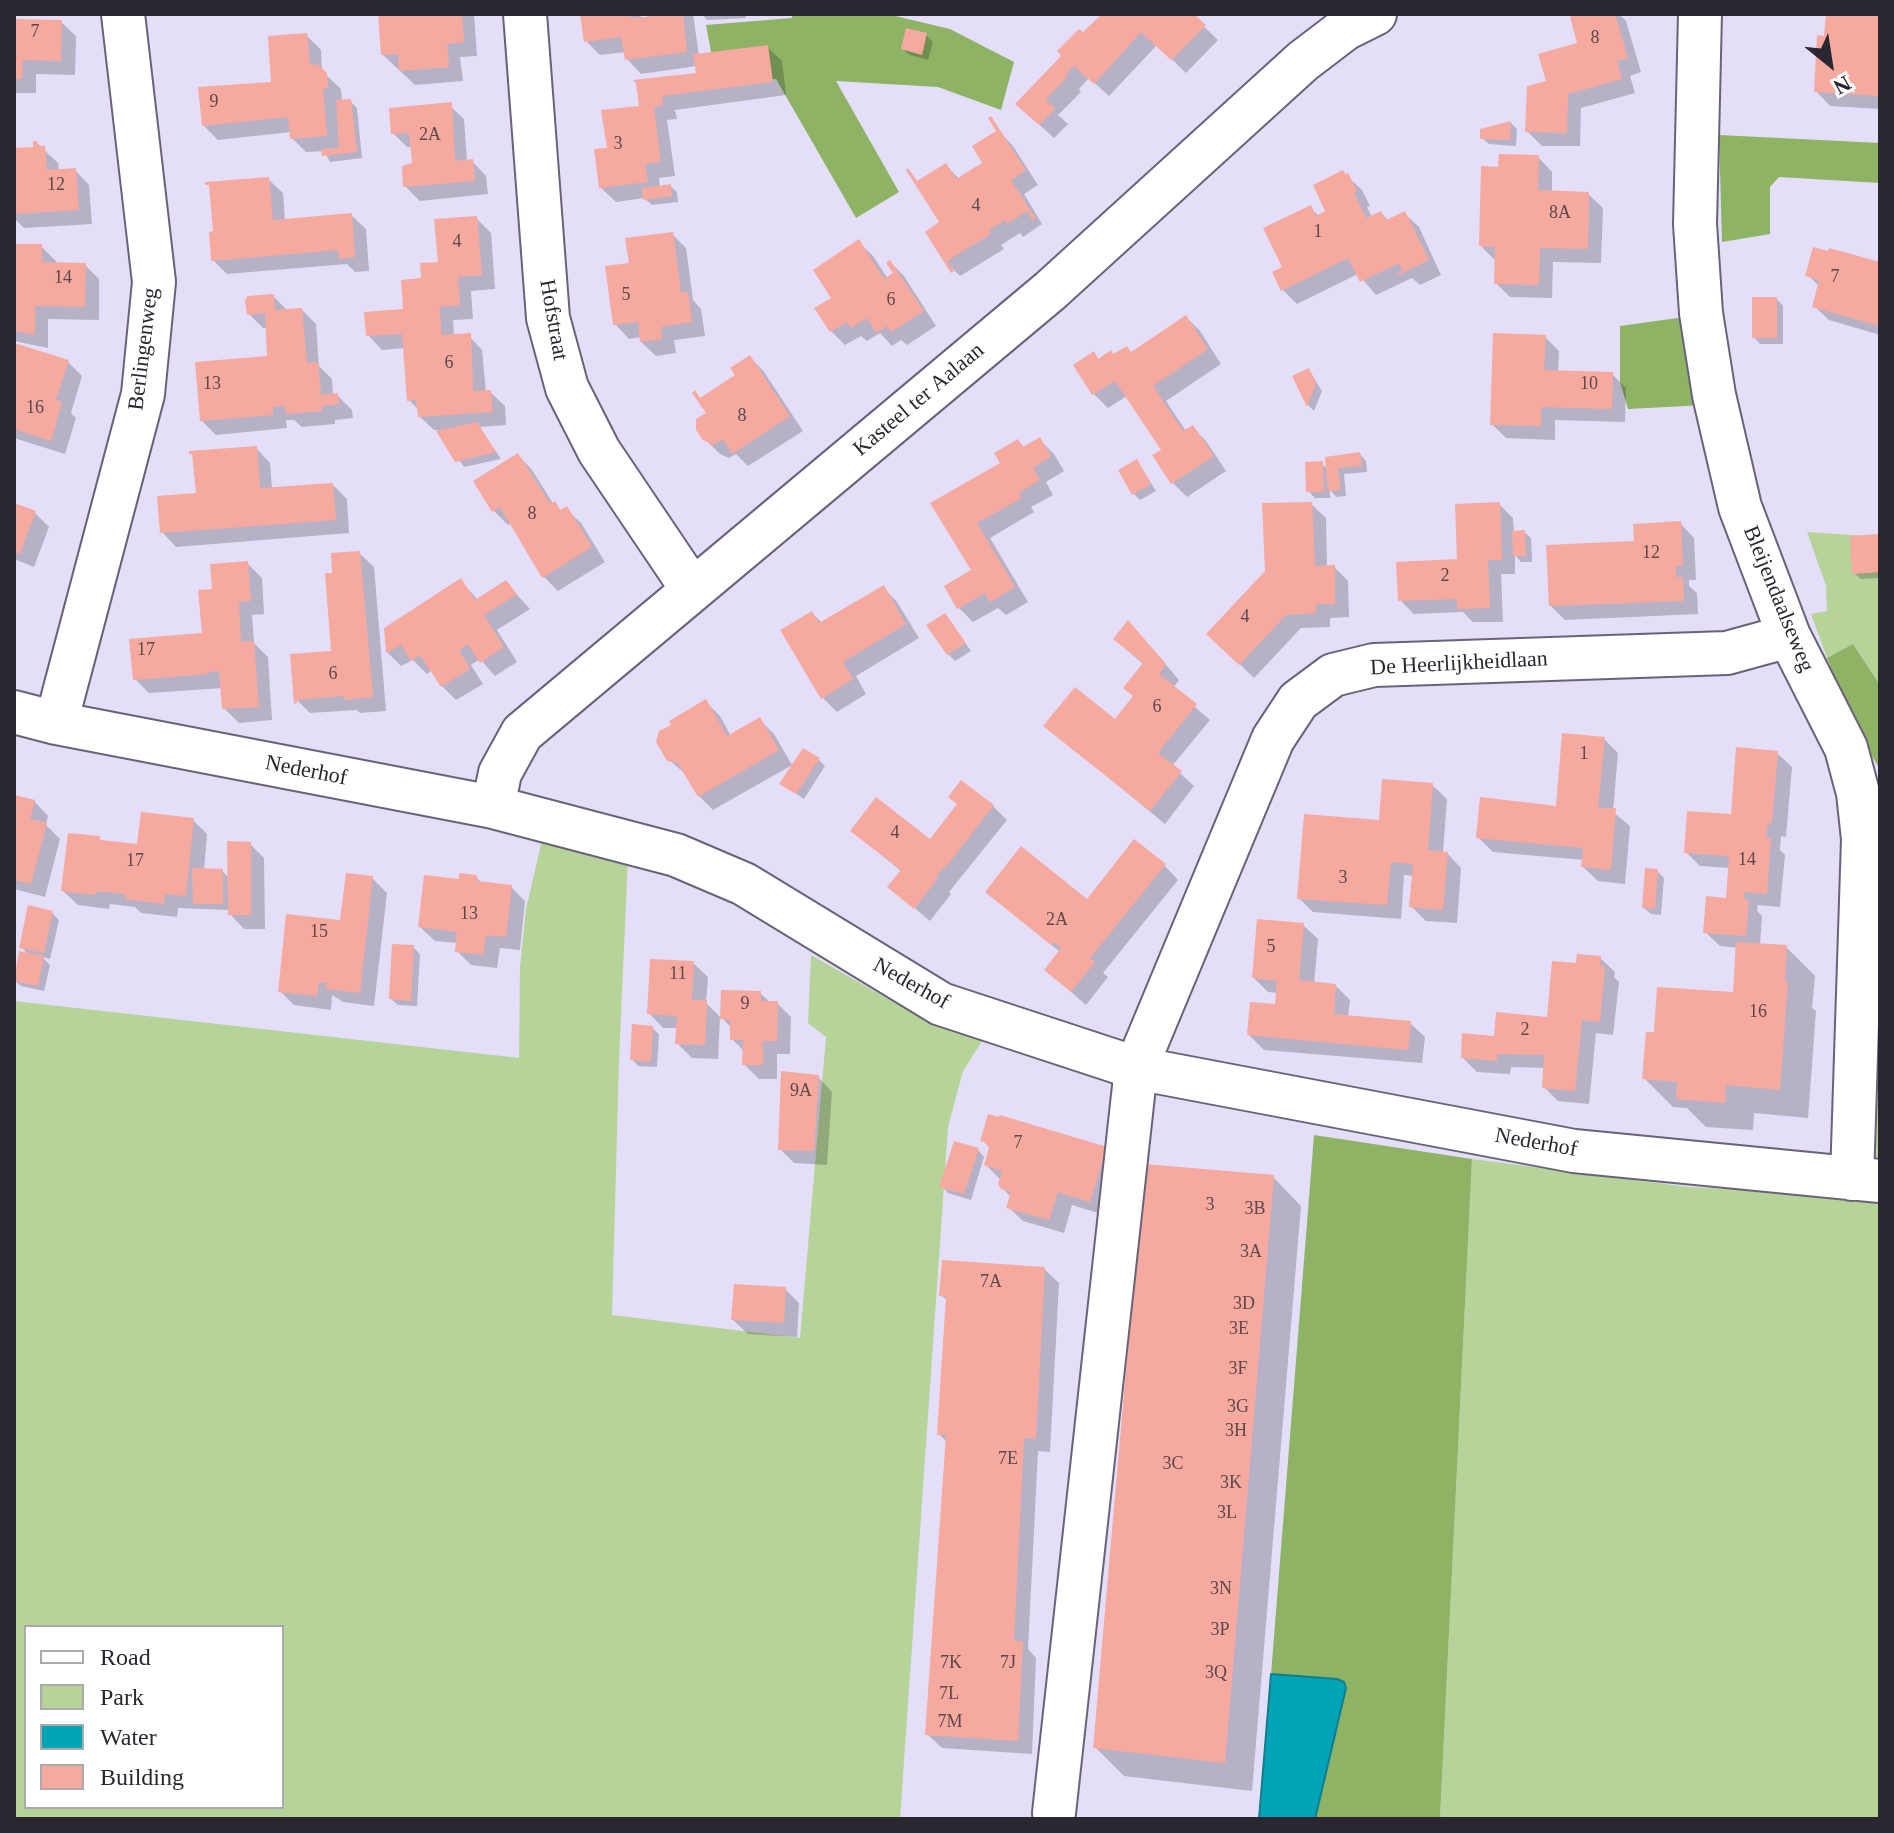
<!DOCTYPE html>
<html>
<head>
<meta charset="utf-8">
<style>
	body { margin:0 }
	#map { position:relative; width:1894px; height:1833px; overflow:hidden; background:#e5def8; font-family:Georgia,serif }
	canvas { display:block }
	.frame { position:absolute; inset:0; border:16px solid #2a2730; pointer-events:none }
	.legend { position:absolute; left:24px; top:1625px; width:260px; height:184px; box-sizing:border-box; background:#fff; border:2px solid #aaa9ac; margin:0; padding:10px 14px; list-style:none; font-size:24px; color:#2a2730 }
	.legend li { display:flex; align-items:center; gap:16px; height:40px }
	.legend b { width:40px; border:2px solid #aaa9ac }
	.north { position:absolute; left:1790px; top:24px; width:80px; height:80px; -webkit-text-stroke:6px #fff; paint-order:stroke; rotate:150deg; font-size:22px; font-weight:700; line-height:32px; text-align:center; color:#2a2730 }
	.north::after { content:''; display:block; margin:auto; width:28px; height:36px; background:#2a2730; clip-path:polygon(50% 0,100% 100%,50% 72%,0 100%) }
</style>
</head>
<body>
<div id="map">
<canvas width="1894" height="1833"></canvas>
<div class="frame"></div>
<ul class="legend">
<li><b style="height:10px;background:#fff"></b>Road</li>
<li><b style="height:22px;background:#b6d399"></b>Park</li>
<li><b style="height:22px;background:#03a4b7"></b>Water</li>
<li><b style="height:22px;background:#f5a99f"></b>Building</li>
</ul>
<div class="north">N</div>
</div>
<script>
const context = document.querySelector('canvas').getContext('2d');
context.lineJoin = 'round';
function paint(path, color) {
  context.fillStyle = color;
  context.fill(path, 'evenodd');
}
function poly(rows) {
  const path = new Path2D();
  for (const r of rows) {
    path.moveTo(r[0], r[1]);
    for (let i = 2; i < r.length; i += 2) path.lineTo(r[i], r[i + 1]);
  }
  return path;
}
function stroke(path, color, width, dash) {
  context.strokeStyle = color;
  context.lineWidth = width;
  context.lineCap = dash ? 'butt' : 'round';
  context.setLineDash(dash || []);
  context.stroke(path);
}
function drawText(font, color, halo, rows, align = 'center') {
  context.font = font + ' Georgia,serif';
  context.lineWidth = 8;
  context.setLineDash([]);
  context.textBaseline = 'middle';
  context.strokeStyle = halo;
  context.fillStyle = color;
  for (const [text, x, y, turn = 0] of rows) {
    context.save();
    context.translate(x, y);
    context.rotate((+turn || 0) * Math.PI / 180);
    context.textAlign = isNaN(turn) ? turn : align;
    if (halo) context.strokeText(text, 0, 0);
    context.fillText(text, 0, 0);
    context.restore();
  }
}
paint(poly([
	[1807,532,1880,537,1880,685,1853,644,1827,658,1811,614,1827,611,1826,586],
	[543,836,628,857,619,1061,612,1315,800,1338,826,1037,808,1023,811,955,918,1016,982,1041,963,1071,948,1127,900,1819,14,1819,14,1001,519,1058,520,967,526,909],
	[26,1627,282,1627,282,1807,26,1807],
	[1880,847,1880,1160,1866,1159],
	[1472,1159,1689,1187,1880,1196,1880,1819,1440,1819]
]), '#b6d399');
paint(poly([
	[792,14,887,14,950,29,1014,62,1001,110,938,87,836,81,899,192,856,218,776,79,717,84,706,25,792,18],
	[1719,135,1880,143,1880,183,1779,177,1770,187,1770,234,1722,242],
	[1692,316,1705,405,1628,409,1620,382,1620,326],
	[1853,644,1880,685,1880,769,1854,728,1827,658],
	[1314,1135,1472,1159,1440,1819,1315,1819,1346,1687,1337,1679,1271,1674]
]), '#8eb365');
const water = poly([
	[1271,1674,1337,1679,1344,1682,1346,1688,1315,1819,1259,1819,1271,1674]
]);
paint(water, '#03a4b7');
stroke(water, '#0f7e8e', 2);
paint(poly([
	[380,14,474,14,477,56,460,57,463,81,415,85,383,55],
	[582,14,638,14,642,18,660,14,693,14,699,56,767,47,782,61,786,95,675,110,677,119,667,120,675,176,659,178,660,187,670,186,677,192,678,202,652,205,644,198,616,202,601,188,609,149,641,108,638,82,698,75,697,66,641,74,627,59,625,52,600,55,586,41],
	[702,14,746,14,746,18,707,20],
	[1104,14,1191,14,1218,40,1186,73,1157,45,1109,96,1089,78,1079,89,1081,92,1058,115,1068,124,1054,138,1032,118,1083,35],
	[1587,14,1619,14,1626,21,1641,72,1630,76,1635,93,1581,108,1580,146,1542,146,1527,131,1549,82,1580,45],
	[1826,14,1880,14,1880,109,1830,106,1816,91,1826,38],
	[14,21,61,22,76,36,75,75,36,74,36,93,15,93],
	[306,35,321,50,322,71,341,89,342,102,350,101,357,108,362,158,330,162,324,151,306,152,292,138,291,132,218,140,204,126,273,84],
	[926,35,933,42,928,60,910,55,903,49],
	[449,105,464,119,467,162,472,161,486,176,488,194,420,201,405,186,414,164,412,147,407,147,393,133],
	[1511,123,1517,129,1516,146,1489,144,1482,138],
	[999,131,1013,146,1038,185,1024,194,1042,224,1023,237,1020,233,1001,245,1004,249,960,276,946,262,942,223,946,165,959,179,985,164],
	[37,143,58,163,59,171,75,170,89,185,92,224,24,228,14,218,14,150,36,149],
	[1538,157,1552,172,1552,193,1588,194,1603,208,1601,263,1553,262,1552,298,1510,297,1496,283,1495,260,1481,246,1500,169],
	[1347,176,1362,190,1370,206,1367,207,1372,218,1381,213,1389,221,1404,213,1419,227,1441,275,1420,285,1412,278,1376,295,1358,274,1297,304,1282,289,1284,268,1310,208,1319,216,1328,212],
	[268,179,283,193,285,221,351,215,366,229,369,271,355,272,347,264,227,274,213,260],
	[476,218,491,233,495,289,471,291,473,319,453,320,454,336,468,335,482,350,486,392,490,392,505,406,506,425,479,427,501,459,464,467,438,430,434,430,419,416,419,410,409,400,405,348,382,350,368,335,405,311,423,280],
	[672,234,686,248,693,300,701,309,705,336,674,340,676,353,656,356,641,342,641,337,629,339,615,324,631,265],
	[859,242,873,256,888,279,895,274,890,262,904,276,936,326,907,345,901,340,892,346,880,333,867,341,861,336,845,345,831,331,834,298],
	[14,246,41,246,56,261,55,264,85,265,99,279,99,320,48,319,48,348,14,341],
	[1880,264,1880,335,1829,320,1814,306,1820,287,1808,275],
	[273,296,288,311,302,310,316,324,319,366,332,379,333,396,337,395,352,410,353,418,335,420,335,424,302,427,294,420,286,420,287,428,216,435,202,421,269,358,267,328,263,328,249,314],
	[1777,299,1783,306,1783,344,1760,344,1754,337],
	[1186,317,1200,331,1221,364,1166,401,1186,431,1192,427,1206,441,1226,471,1187,497,1173,483,1155,456,1163,450,1127,396,1108,408,1094,394,1093,354,1100,360,1132,353],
	[1545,337,1559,351,1558,372,1612,374,1626,388,1625,422,1555,420,1555,440,1506,438,1492,424],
	[14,347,68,362,82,376,71,413,76,418,65,454,14,438],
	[750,357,764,372,803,431,748,466,736,454,729,458,720,454,705,439,708,414,695,393,701,399,738,376],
	[1309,370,1322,391,1314,411,1309,406,1295,377],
	[1040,440,1054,454,1064,471,1046,482,1053,495,1031,507,1034,512,990,538,1028,602,1006,615,998,608,973,622,959,608,947,587,974,571,933,504,1002,464,1018,441,1025,448],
	[256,448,270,463,272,489,333,485,347,499,349,533,176,547,162,532,198,495],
	[1360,454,1366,461,1367,472,1344,474,1346,496,1336,497,1330,490,1330,498,1315,498,1308,491,1322,464,1328,469],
	[518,455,532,470,554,505,562,511,566,509,581,523,605,562,558,591,544,577,511,523,508,525,494,511,475,482],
	[1137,461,1156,491,1140,500,1134,494],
	[1311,504,1326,518,1327,567,1334,567,1348,581,1349,617,1330,618,1330,627,1301,628,1254,678,1209,634,1267,572],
	[1499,504,1513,518,1514,532,1524,532,1531,538,1532,562,1521,562,1515,555,1515,574,1501,574,1503,622,1473,622,1463,612,1414,614,1400,600,1459,561],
	[14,505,35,513,49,527,34,567,14,559],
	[1680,523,1694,538,1696,580,1689,580,1689,586,1697,593,1698,614,1565,620,1551,606,1636,543],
	[1880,536,1880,578,1861,579,1854,573],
	[359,553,374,567,386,711,360,713,357,710,310,713,296,699,333,653,335,575],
	[247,563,262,578,264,614,252,615,254,643,268,657,272,720,239,723,224,708,223,688,149,693,135,679,204,635,214,591],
	[461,581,478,600,506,583,530,609,497,630,517,662,495,676,480,659,471,665,483,684,456,700,442,686,432,670,427,674,413,660,401,666,387,652],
	[883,587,897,602,919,638,856,676,866,694,837,712,822,697,812,613,822,623],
	[945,615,971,651,955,661,948,654],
	[1142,637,1179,680,1173,688,1210,720,1172,766,1194,786,1165,824,1046,726,1116,721,1135,697,1144,665,1115,639],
	[706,702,720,716,731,736,760,720,774,734,792,765,713,810,699,796,688,776,669,760],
	[1604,739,1618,753,1613,812,1630,826,1625,884,1598,881,1583,867,1584,860,1493,852,1478,837,1558,809],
	[1777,753,1792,767,1786,837,1781,836,1780,850,1785,855,1780,907,1758,905,1757,911,1762,916,1760,945,1786,947,1815,976,1812,1008,1816,1011,1808,1118,1754,1113,1753,1130,1706,1127,1687,1108,1673,1107,1644,1078,1655,1034,1735,994,1738,948,1720,946,1705,932,1727,900,1730,868,1700,866,1686,852,1732,816],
	[819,760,825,766,804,799,782,784],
	[1432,785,1447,799,1443,853,1447,853,1461,868,1457,923,1426,921,1411,906,1414,876,1404,875,1401,919,1313,912,1299,898,1381,822],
	[14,797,34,801,48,816,46,825,60,839,45,897,14,889],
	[993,806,1007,820,949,892,951,894,930,921,890,887,902,872,853,831,931,842],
	[193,820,207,834,204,871,222,871,230,879,250,844,264,858,265,929,244,929,230,914,230,910,178,908,177,917,141,913,135,907,110,904,109,909,78,905,63,891,99,838,104,843,139,847],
	[1164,865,1178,880,1103,973,1108,977,1086,1005,1046,970,1060,952,988,892,1087,902],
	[1657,871,1664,878,1661,915,1651,914,1644,908],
	[476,877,483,884,511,887,525,901,520,950,500,948,497,968,471,965,457,951,457,943,435,941,420,927,461,881],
	[372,878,387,893,374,1006,343,1002,332,995,331,1010,294,1005,280,991,342,922],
	[52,913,59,920,50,959,42,957,50,965,44,991,21,986,14,980,20,953,29,955,21,947],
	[1303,925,1318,939,1314,984,1336,986,1350,1000,1348,1017,1410,1023,1425,1037,1422,1063,1264,1050,1249,1035,1252,1004,1277,1006,1278,993,1268,992,1254,978],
	[413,947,420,954,417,1006,398,1005,391,999],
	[1600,958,1615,972,1614,977,1619,982,1613,1035,1596,1033,1589,1104,1558,1101,1544,1087,1545,1068,1511,1067,1510,1074,1477,1072,1463,1058,1496,1038,1549,1019,1578,965],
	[693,963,708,977,706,1003,720,1017,718,1059,692,1058,677,1043,678,1028,663,1028,649,1013],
	[760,993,771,1003,777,1003,791,1017,790,1054,777,1054,777,1079,759,1079,744,1064,745,1052,732,1039,732,1028,722,1018],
	[652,1028,659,1034,657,1067,638,1066,632,1059],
	[818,1077,832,1092,827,1165,794,1163,780,1149],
	[982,1140,1106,1148,1120,1163,1104,1215,1072,1205,1064,1233,1023,1221,1008,1207,1011,1197,1002,1188,1001,1180,986,1165,991,1149],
	[978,1150,984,1157,971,1200,948,1193,942,1186],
	[1273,1177,1301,1206,1252,1791,1124,1776,1095,1747],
	[1044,1269,1059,1283,1050,1452,1038,1451,1028,1649,1036,1658,1032,1754,942,1748,927,1734,947,1442,939,1434,948,1301,941,1295],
	[785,1289,799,1303,797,1337,748,1334,733,1320]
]), '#0003');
paint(poly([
	[378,14,462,14,464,42,447,44,449,67,399,71,398,54,381,55],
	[580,14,630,14,631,18,683,14,687,52,625,60,621,37,584,42],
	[1102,14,1194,14,1206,25,1171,60,1141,32,1094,84,1074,66,1066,74,1068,76,1046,99,1055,109,1039,125,1015,104,1061,56,1057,51,1079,29,1083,32],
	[1579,14,1615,14,1628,58,1617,61,1622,79,1568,94,1567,133,1525,132,1527,86,1546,81,1538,54,1577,43,1570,17],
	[1826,14,1880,14,1880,96,1814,92,1817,35,1824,36],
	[14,19,62,20,61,61,23,60,22,79,14,79],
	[906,28,927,33,922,55,901,49],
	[307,33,310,65,317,64,327,73,328,88,323,89,327,136,290,139,288,117,202,126,198,87,271,82,268,36],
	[768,45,773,82,662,96,663,105,654,107,661,162,645,164,648,182,599,188,594,149,607,148,601,110,639,106,636,83,633,80,696,73,693,54,696,54],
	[351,99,357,152,322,156,321,149,339,148,336,100],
	[452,102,455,161,473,159,475,181,403,187,402,166,412,163,409,133,391,134,389,108],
	[991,116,1026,170,1011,180,1036,219,1033,221,1027,211,1007,224,1005,220,989,230,991,234,947,261,954,271,951,273,925,232,939,222,906,170,908,168,917,181,946,163,956,179,982,163,972,146,996,131,988,118],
	[1511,121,1510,140,1480,139,1480,129],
	[33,141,37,141,38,146,45,146,47,170,76,168,79,210,14,214,14,148,33,147],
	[1499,154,1539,155,1538,190,1589,192,1588,249,1540,248,1539,285,1494,284,1495,247,1479,246,1481,166,1498,167],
	[1343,170,1345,174,1348,173,1357,191,1354,193,1366,218,1381,211,1386,220,1405,211,1429,260,1398,275,1397,273,1403,270,1399,263,1360,282,1348,258,1281,291,1272,272,1282,267,1263,228,1311,205,1316,216,1325,211,1313,185],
	[269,177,273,220,352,213,355,257,339,259,338,250,211,261,209,232,213,231,209,185,205,185,205,182],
	[671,184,672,196,643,200,642,188],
	[477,216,482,275,458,277,460,305,439,307,442,335,471,333,473,391,491,390,493,412,418,417,416,400,407,401,402,334,366,336,364,312,403,309,401,280,421,278,420,263,438,262,434,219],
	[673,232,681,293,688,292,692,322,661,327,662,339,640,342,638,322,613,325,605,266,629,263,625,238],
	[859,239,884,279,893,273,886,263,890,260,924,311,891,332,887,326,876,333,867,318,851,328,847,322,830,332,814,308,831,298,813,270],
	[14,244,42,244,42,262,86,263,85,307,35,306,35,335,14,331],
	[1813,247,1828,251,1829,248,1880,262,1880,326,1812,307,1819,280,1805,276],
	[274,294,275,310,302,308,307,363,318,362,321,395,338,393,339,404,322,406,322,411,288,414,286,414,285,406,273,407,273,415,200,421,195,362,267,356,265,313,247,315,245,300,248,296],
	[1752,297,1777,297,1777,338,1752,338],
	[1186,315,1208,349,1153,386,1183,431,1193,425,1214,456,1171,484,1152,455,1161,450,1115,381,1092,395,1073,365,1094,351,1098,359,1111,350,1113,354,1127,346,1131,352],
	[1493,333,1546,335,1544,370,1613,372,1612,409,1541,407,1541,426,1490,425],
	[14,343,69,360,56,400,62,402,51,441,14,429],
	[750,355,790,416,732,454,723,439,713,445,703,440,696,430,696,419,706,413,692,393,695,390,700,398,735,375,730,368],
	[1309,368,1316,383,1307,407,1292,376],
	[477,422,496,452,455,462,436,431],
	[1040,437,1051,456,1033,468,1040,480,1019,493,1022,498,977,523,1015,587,990,602,985,593,957,609,944,586,971,570,930,503,1000,463,994,453,1018,439,1023,447],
	[257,446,260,488,333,483,336,520,160,533,157,496,196,493,192,454,189,454,189,451],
	[1360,452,1362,466,1338,468,1341,490,1328,491,1325,457],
	[518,453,549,502,551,504,555,501,560,510,567,506,592,547,542,578,500,507,492,512,473,481],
	[1137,459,1151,484,1132,495,1118,470],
	[1323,461,1324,492,1306,492,1305,462],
	[1312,502,1315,566,1335,565,1335,604,1316,604,1316,613,1286,615,1239,665,1206,634,1265,571,1262,503],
	[1500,502,1502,560,1488,560,1490,608,1457,609,1457,599,1398,601,1396,562,1457,559,1455,504],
	[14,503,36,511,20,554,14,552],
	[1681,521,1683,566,1676,566,1676,577,1683,577,1684,601,1549,606,1546,545,1634,541,1633,524],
	[1525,530,1526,556,1513,556,1512,531],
	[1880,534,1880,572,1852,574,1850,536],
	[360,551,373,697,344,700,344,696,297,700,297,703,294,704,290,654,331,651,325,573,332,573,331,553],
	[248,561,251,601,239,602,241,642,254,641,259,707,222,709,219,671,208,672,208,674,133,680,129,639,202,633,198,590,212,589,210,564],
	[461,578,475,600,506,580,517,594,484,615,504,647,480,663,468,644,459,650,470,669,441,687,420,655,411,661,401,645,386,653,384,628],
	[884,585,906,624,843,662,853,679,821,699,780,630,812,611,819,623],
	[945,613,966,643,947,655,926,625],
	[1128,620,1166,664,1159,674,1197,704,1158,753,1182,771,1150,811,1043,726,1075,687,1115,719,1133,696,1123,688,1143,663,1113,639],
	[706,699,727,736,760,717,779,750,698,797,678,764,680,763,667,761,656,742,659,731,671,725,669,721],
	[1562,733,1605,737,1598,808,1616,808,1611,870,1581,867,1583,848,1476,838,1480,797,1556,806],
	[1736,747,1778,751,1772,823,1768,823,1766,838,1771,838,1767,894,1744,892,1744,899,1749,900,1746,936,1703,933,1706,896,1726,898,1729,856,1684,853,1687,811,1731,814],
	[803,748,820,758,796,794,779,784],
	[1382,779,1433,783,1428,850,1448,852,1443,910,1409,907,1413,864,1391,862,1387,905,1297,899,1304,814,1379,820],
	[961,780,994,805,945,868,944,867,936,876,938,878,914,909,887,887,901,870,850,831,876,797,930,839,957,804,948,797],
	[14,795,35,800,30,819,47,823,31,884,14,880],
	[141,812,194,818,186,896,165,894,164,904,125,899,125,894,96,891,95,895,61,891,68,833,100,836,100,840,137,844],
	[1134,839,1166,864,1090,958,1095,962,1071,992,1044,970,1061,948,1054,942,1051,945,985,892,1021,846,1087,899],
	[227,841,251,842,251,915,228,915],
	[192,868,223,869,223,904,193,904],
	[1645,868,1658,869,1655,909,1642,908],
	[346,873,373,876,360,993,326,989,327,983,319,982,317,996,278,992,286,914,340,920],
	[459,873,477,875,477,881,512,885,506,937,486,935,483,955,455,952,457,932,418,927,424,875,459,879],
	[28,905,53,911,44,953,19,948],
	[1257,919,1304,923,1299,980,1336,984,1334,1014,1411,1021,1408,1050,1247,1035,1250,1002,1275,1004,1277,981,1252,978],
	[1736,942,1787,945,1785,981,1788,981,1780,1090,1726,1085,1725,1103,1676,1099,1677,1082,1642,1079,1646,1032,1654,1032,1657,987,1733,992],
	[392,944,414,945,411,1001,389,999],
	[19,951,44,956,38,986,14,981],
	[1577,954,1601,956,1600,966,1605,966,1600,1022,1582,1020,1575,1091,1542,1088,1544,1055,1497,1054,1497,1061,1461,1058,1462,1033,1494,1036,1496,1012,1547,1017,1552,961,1576,963],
	[650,959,694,961,692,1000,707,1000,705,1045,675,1044,677,1016,647,1014],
	[721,990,761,991,761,1001,778,1001,777,1041,763,1041,763,1065,742,1065,743,1040,730,1040,730,1020,720,1019],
	[632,1024,653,1026,651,1062,630,1060],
	[781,1071,819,1075,814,1151,778,1150],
	[988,1114,999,1117,1000,1115,1107,1147,1090,1202,1058,1192,1049,1220,1006,1208,1011,1192,1001,1189,998,1184,1002,1171,984,1165,989,1148,986,1143,980,1141],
	[954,1141,979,1148,964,1194,939,1187],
	[1144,1164,1274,1175,1225,1763,1093,1748],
	[942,1260,1045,1267,1036,1439,1024,1438,1014,1641,1023,1641,1018,1741,925,1735,946,1435,937,1435,946,1296,939,1296],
	[734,1284,786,1287,784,1323,731,1320]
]), '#f5a99f');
const minor = poly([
	[525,14,548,318,567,388,599,451,692,589],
	[1700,14,1695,224,1701,313,1714,395,1740,507,1789,636,1846,748,1858,793,1863,839,1852,1179],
	[14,712,56,723,493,807,676,855,744,884,941,1004,1136,1068,1574,1151,1880,1181],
	[56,723,143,394,154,282,123,14],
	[493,807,500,773,522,733,1050,291,1303,61,1345,29,1375,14],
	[1054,1813,1136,1068,1273,739,1298,701,1333,675,1374,665,1727,653,1789,636]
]);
stroke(minor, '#696279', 46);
stroke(minor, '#fff', 42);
drawText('18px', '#5d484c', null, [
	["7",35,32],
	["8",1595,38],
	["9",214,102],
	["2A",430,135],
	["3",618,144],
	["12",56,185],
	["4",976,206],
	["8A",1560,213],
	["1",1318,232],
	["4",457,242],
	["7",1835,277],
	["14",63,278],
	["5",626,295],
	["6",891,300],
	["6",449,363],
	["13",212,384],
	["10",1589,384],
	["16",35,408],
	["8",742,416],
	["8",532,514],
	["12",1651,553],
	["2",1445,576],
	["4",1245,617],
	["17",146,650],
	["6",333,674],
	["6",1157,707],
	["1",1584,754],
	["4",895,833],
	["14",1747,860],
	["17",135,861],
	["3",1343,878],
	["13",469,914],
	["2A",1057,920],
	["15",319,932],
	["5",1271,947],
	["11",678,974],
	["9",745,1004],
	["16",1758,1012],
	["2",1525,1030],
	["9A",801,1091],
	["7",1018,1143],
	["3",1210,1205],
	["3B",1255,1209],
	["3A",1251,1252],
	["7A",991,1282],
	["3D",1244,1304],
	["3E",1239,1329],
	["3F",1238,1369],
	["3G",1238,1407],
	["3H",1236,1431],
	["7E",1008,1459],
	["3C",1173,1464],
	["3K",1231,1483],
	["3L",1227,1513],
	["3N",1221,1589],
	["3P",1220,1630],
	["7K",951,1663],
	["7J",1008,1663],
	["3Q",1216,1673],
	["7L",949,1694],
	["7M",950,1722]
]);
drawText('22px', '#2a2730', '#fff', [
	["Hofstraat",553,320,80],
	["Berlingenweg",144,349,-83],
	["Kasteel ter Aalaan",919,400,-40],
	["Bleijendaalseweg",1778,599,68],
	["De Heerlijkheidlaan",1459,664,-3],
	["Nederhof",306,771,11],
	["Nederhof",911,984,29],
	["Nederhof",1536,1143,10]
]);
</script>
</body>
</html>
